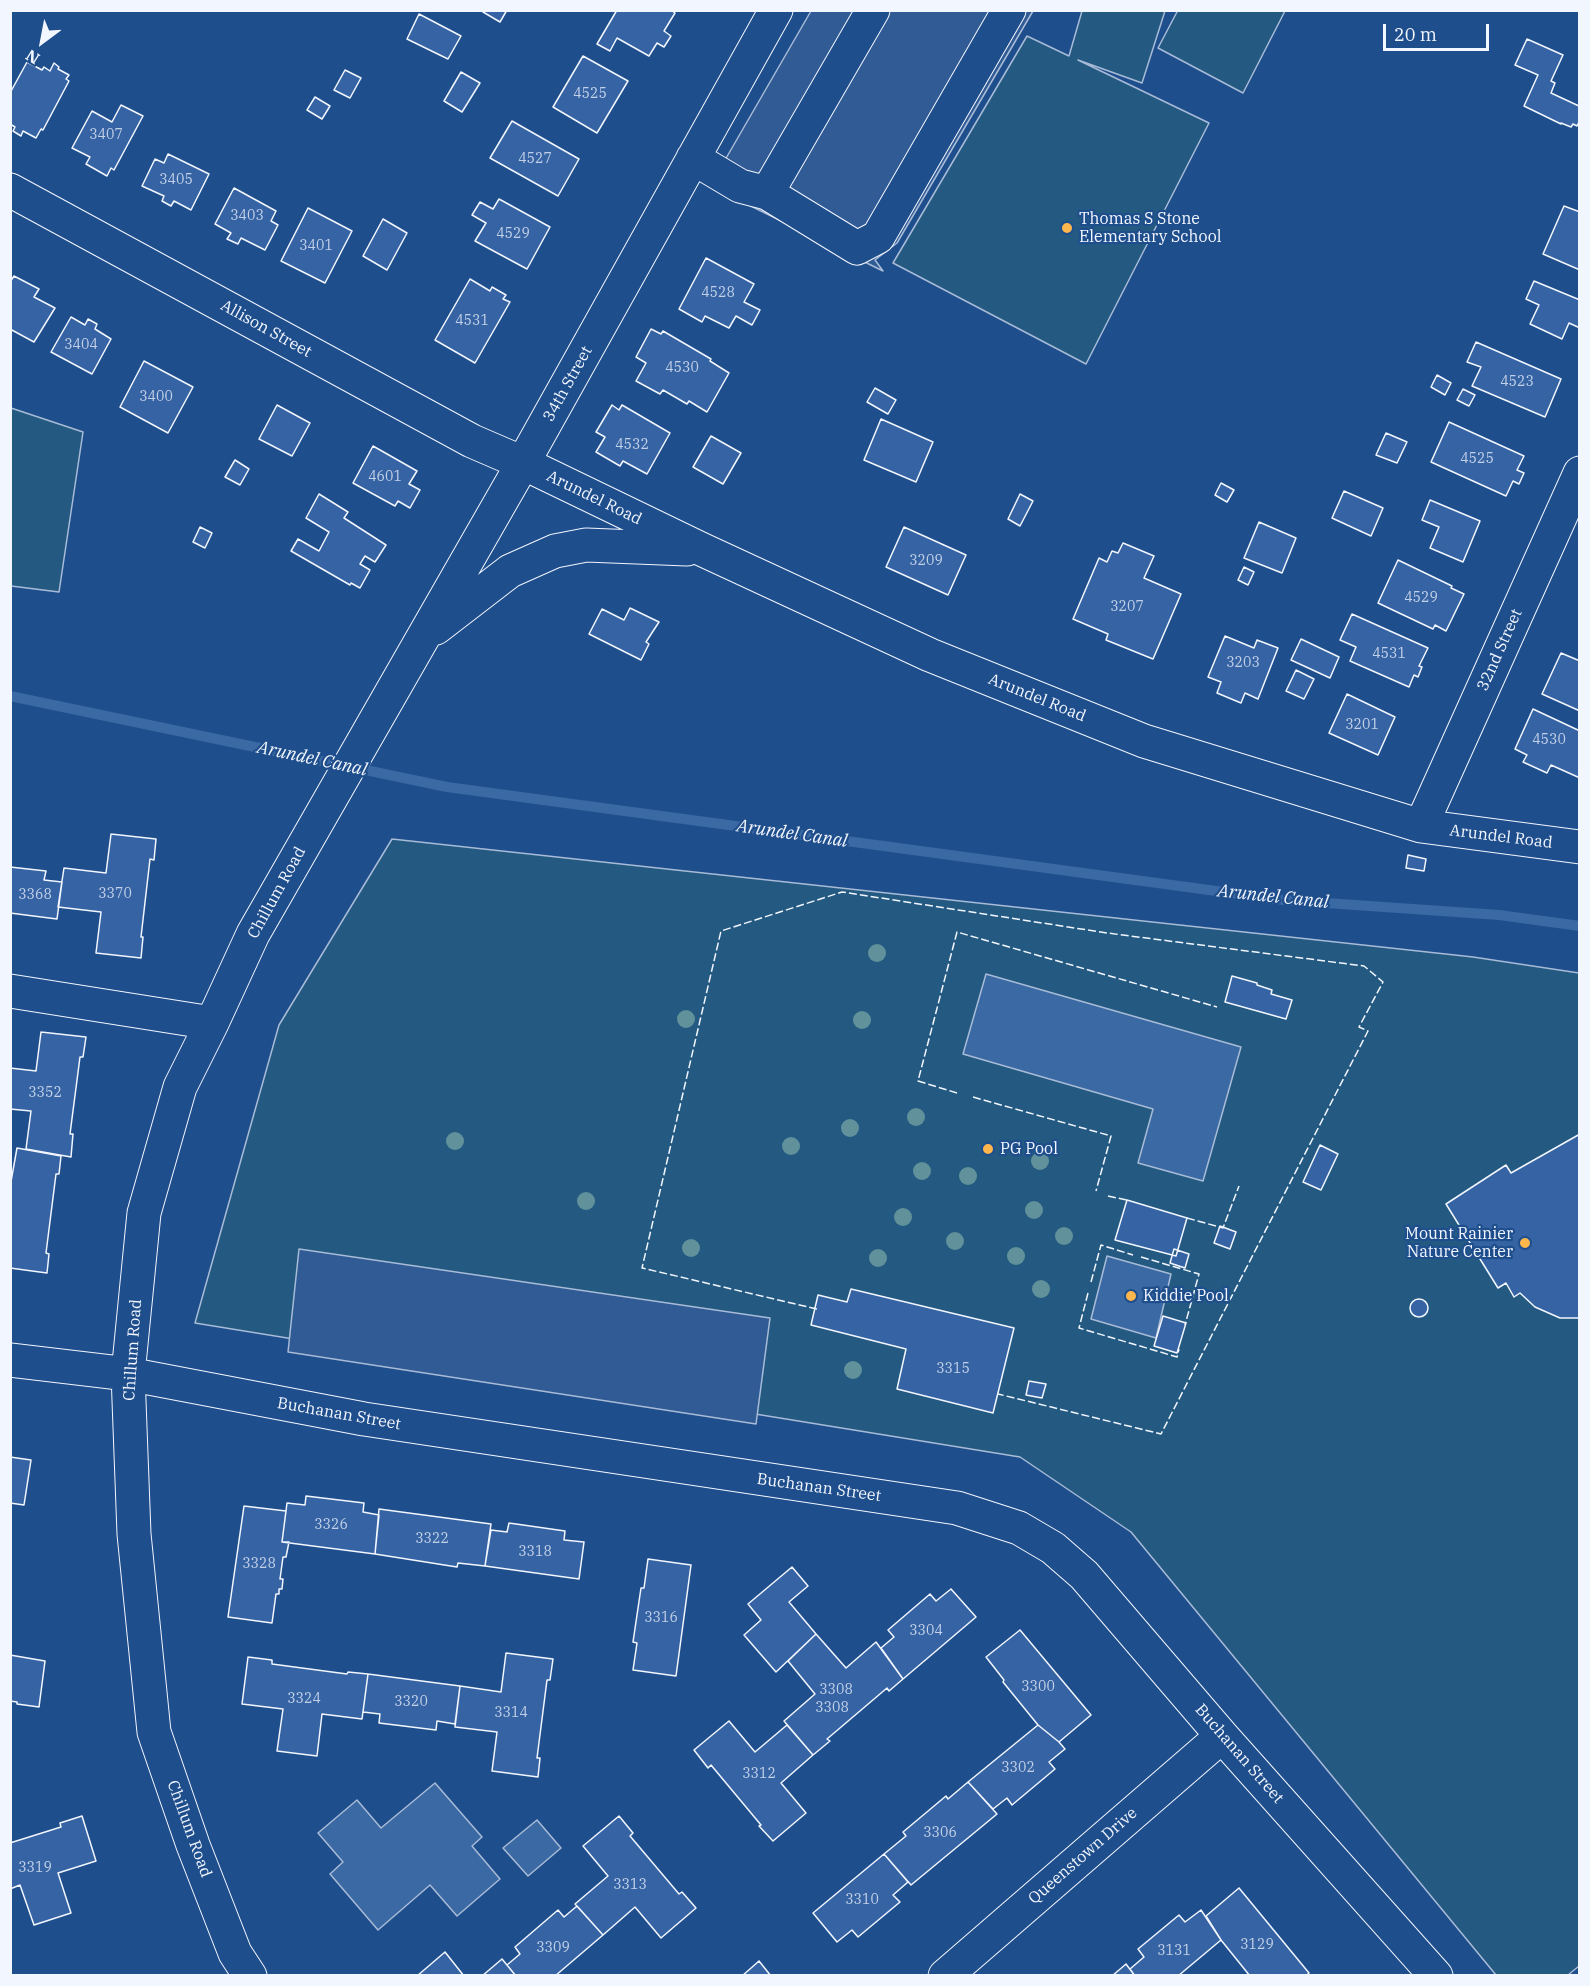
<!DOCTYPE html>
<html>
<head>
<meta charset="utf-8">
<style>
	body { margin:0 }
	#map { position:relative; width:1590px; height:1986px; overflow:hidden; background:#1f4e8c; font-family:"IBM Plex Serif",serif }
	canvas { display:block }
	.frame { position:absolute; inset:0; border:12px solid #f2f6ff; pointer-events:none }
	.north { position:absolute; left:12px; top:12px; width:60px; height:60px; -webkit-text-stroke:4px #1f4e8c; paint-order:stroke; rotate:212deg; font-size:16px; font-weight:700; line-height:24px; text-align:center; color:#f2f6ff }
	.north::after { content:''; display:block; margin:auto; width:21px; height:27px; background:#f2f6ff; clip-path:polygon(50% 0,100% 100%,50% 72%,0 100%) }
	.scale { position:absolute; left:1383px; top:24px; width:106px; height:27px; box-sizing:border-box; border:3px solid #f2f6ff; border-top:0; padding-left:8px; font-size:18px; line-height:21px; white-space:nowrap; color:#f2f6ff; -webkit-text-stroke:4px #1f4e8c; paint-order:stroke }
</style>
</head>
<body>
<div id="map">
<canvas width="1590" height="1986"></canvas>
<div class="frame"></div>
<div class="north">N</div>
<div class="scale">20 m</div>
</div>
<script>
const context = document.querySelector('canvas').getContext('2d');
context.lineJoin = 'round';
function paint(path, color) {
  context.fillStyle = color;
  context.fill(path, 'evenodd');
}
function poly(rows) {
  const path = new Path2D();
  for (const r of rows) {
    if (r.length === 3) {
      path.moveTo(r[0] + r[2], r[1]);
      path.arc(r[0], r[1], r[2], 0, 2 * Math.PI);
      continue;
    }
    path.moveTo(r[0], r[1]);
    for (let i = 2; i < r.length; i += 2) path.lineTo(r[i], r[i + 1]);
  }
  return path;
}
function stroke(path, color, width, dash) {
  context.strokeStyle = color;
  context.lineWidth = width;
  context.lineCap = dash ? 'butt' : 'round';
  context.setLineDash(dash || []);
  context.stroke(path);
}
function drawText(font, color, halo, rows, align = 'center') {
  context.font = font + ' "IBM Plex Serif",serif';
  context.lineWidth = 4.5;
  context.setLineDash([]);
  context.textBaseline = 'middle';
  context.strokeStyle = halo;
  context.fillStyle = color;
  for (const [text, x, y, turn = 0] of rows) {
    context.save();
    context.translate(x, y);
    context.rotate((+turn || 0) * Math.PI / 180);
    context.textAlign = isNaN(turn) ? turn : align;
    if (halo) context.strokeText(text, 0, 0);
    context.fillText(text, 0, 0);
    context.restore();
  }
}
const green = poly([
	[1178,10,1285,10,1285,11,1243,93,1158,48,1178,10],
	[1082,11,1165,11,1142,83,1078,60,1209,123,1086,364,893,263,1027,36,1069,56,1082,11],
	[11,408,83,432,59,592,11,586,11,408],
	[392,839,1473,957,1579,973,1579,1966,1568,1975,1496,1975,1131,1532,1020,1457,195,1323,279,1025,392,839]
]);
paint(green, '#245a82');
stroke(green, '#a8bbd7', 1.5);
const parking = poly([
	[811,11,1033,11,897,243,875,260,883,271,710,186,811,11],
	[299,1249,770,1318,756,1424,288,1352,299,1249]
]);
paint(parking, '#305b95');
stroke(parking, '#a8bbd7', 1.5);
const water = poly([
	[986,974,1241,1047,1203,1181,1138,1163,1153,1109,963,1054,986,974],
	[1107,1256,1171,1274,1156,1338,1091,1319,1107,1256],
	[435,1783,482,1837,472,1846,500,1879,457,1916,430,1885,378,1930,330,1874,343,1862,318,1833,357,1800,381,1828,435,1783],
	[537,1820,561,1848,528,1876,503,1848,537,1820]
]);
paint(water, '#3b69a3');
stroke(water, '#a8bbd7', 1.5);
stroke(poly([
	[10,696,447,787,1283,900,1499,915,1580,926]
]), '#3b69a3', 10);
const building = poly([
	[485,10,507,10,500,22,483,12,485,10],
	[617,10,671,10,675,13,664,31,671,36,664,47,657,43,649,56,617,38,610,51,597,44,617,10],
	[419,14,461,36,448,59,407,39,419,14],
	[1527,39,1563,55,1551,81,1555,83,1551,93,1579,106,1580,120,1577,126,1573,124,1571,127,1561,123,1561,124,1524,106,1538,75,1515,65,1527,39],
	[583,56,628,81,597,133,553,107,583,56],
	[27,62,42,70,44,67,50,71,54,63,59,67,58,69,69,75,66,79,69,81,43,130,41,129,36,138,23,131,21,136,13,131,15,127,10,124,10,93,27,62],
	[345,70,361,78,350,98,334,90,345,70],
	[461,72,480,83,462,112,444,101,461,72],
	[315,97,330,106,322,119,307,110,315,97],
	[121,105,143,116,114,170,111,168,107,176,86,164,90,157,72,148,92,111,112,122,121,105],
	[512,121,579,159,558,196,490,158,512,121],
	[168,154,209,174,191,210,174,201,171,206,162,201,164,196,142,186,155,159,164,163,168,154],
	[234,188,276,211,271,221,278,225,265,250,241,238,238,244,227,239,231,233,215,224,234,188],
	[499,199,550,227,527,269,475,241,486,223,472,215,480,202,493,209,499,199],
	[1564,206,1580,212,1580,270,1543,254,1564,206],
	[308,208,352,231,325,283,281,261,308,208],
	[383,219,407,233,387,270,363,256,383,219],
	[706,258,754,284,744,302,760,310,752,325,736,316,729,328,705,316,702,322,679,309,706,258],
	[14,276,39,289,34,297,55,308,34,342,10,329,10,282,14,276],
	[470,279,490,291,492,287,506,295,503,299,510,302,475,363,435,340,470,279],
	[1534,281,1580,300,1580,328,1569,323,1562,339,1530,324,1539,305,1526,299,1534,281],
	[71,317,85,325,88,319,97,324,95,329,111,339,92,374,51,352,71,317],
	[651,329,661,334,663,331,711,359,710,361,729,373,707,412,689,401,687,404,663,390,660,394,636,381,646,363,636,357,651,329],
	[1476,342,1561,379,1545,417,1472,386,1481,367,1467,362,1476,342],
	[144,361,193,387,168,433,120,407,144,361],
	[1437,375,1451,383,1445,395,1431,387,1437,375],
	[875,388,896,400,888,414,867,402,875,388],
	[1463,389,1475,395,1469,406,1457,400,1463,389],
	[277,405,310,423,292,456,259,439,277,405],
	[612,405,619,410,622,405,670,433,647,474,623,461,620,466,596,452,605,437,596,432,612,405],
	[881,419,933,442,916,482,864,460,881,419],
	[1449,422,1524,456,1517,470,1524,473,1519,484,1513,481,1506,496,1431,462,1449,422],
	[1386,433,1407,442,1397,463,1376,455,1386,433],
	[711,436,741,453,723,484,693,467,711,436],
	[373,446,417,471,409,484,420,490,410,508,398,501,395,506,353,483,373,446],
	[235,460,249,469,240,485,225,477,235,460],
	[1221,483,1234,490,1227,502,1215,495,1221,483],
	[1344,491,1383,508,1371,536,1332,518,1344,491],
	[319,494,348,512,344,518,386,545,375,562,365,556,360,564,370,570,360,588,351,583,350,585,291,551,298,539,319,551,329,532,306,518,319,494],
	[1020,494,1033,501,1020,526,1008,519,1020,494],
	[1430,500,1480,521,1463,562,1430,548,1439,527,1422,520,1430,500],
	[1259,522,1296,538,1282,573,1244,558,1259,522],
	[200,527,212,533,205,548,193,542,200,527],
	[904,527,966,555,948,595,886,567,904,527],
	[1123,543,1154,556,1144,578,1181,594,1153,659,1106,640,1108,634,1073,619,1099,558,1107,562,1112,551,1118,553,1123,543],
	[1398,560,1452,586,1451,588,1464,594,1446,631,1435,625,1433,629,1378,603,1398,560],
	[1244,567,1254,572,1248,585,1238,580,1244,567],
	[630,608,659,622,646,642,649,644,641,660,589,634,602,609,624,620,630,608],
	[1352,614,1428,648,1419,666,1422,667,1418,677,1414,675,1409,687,1350,661,1356,647,1340,640,1352,614],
	[1225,636,1254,648,1257,640,1278,648,1258,699,1245,693,1241,703,1217,693,1221,682,1208,677,1225,636],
	[1301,639,1339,657,1330,678,1291,660,1301,639],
	[1561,653,1580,661,1580,711,1542,694,1561,653],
	[1296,670,1314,679,1304,699,1286,691,1296,670],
	[1347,694,1395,717,1378,755,1329,733,1347,694],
	[1533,709,1580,731,1580,778,1551,765,1547,773,1523,762,1527,755,1515,749,1533,709],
	[111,834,156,839,154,860,150,859,141,937,143,937,141,958,96,953,101,912,58,907,64,868,106,873,111,834],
	[1408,855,1426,859,1424,871,1406,868,1408,855],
	[10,867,46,871,44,880,62,882,57,919,10,913,10,867],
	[1232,976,1257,983,1257,985,1272,990,1271,994,1292,1000,1286,1019,1225,1002,1232,976],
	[41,1032,86,1037,83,1057,80,1057,70,1134,73,1134,71,1157,26,1149,31,1111,10,1109,10,1068,36,1071,41,1032],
	[1580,1134,1580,1318,1560,1318,1535,1307,1520,1293,1514,1297,1506,1283,1498,1288,1446,1204,1506,1165,1511,1173,1580,1134],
	[1320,1145,1338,1154,1321,1190,1303,1182,1320,1145],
	[17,1148,61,1156,59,1174,56,1174,46,1253,49,1254,47,1273,10,1268,10,1187,17,1148],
	[1127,1200,1187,1218,1176,1256,1115,1240,1127,1200],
	[1220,1226,1236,1232,1230,1249,1214,1243,1220,1226],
	[1174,1249,1189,1254,1185,1268,1170,1263,1174,1249],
	[851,1289,1014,1328,993,1413,897,1389,906,1349,811,1325,818,1295,847,1302,851,1289],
	[1419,1308,9],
	[1163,1316,1186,1323,1177,1353,1154,1346,1163,1316],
	[1029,1381,1046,1384,1042,1398,1026,1395,1029,1381],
	[10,1457,31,1460,24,1505,10,1503,10,1457],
	[306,1496,364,1503,363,1512,379,1515,375,1554,282,1542,287,1503,305,1505,306,1496],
	[244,1506,286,1511,282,1542,289,1542,286,1557,283,1557,280,1579,283,1579,282,1589,279,1589,279,1594,276,1594,272,1623,228,1617,244,1506],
	[379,1509,491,1524,485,1566,458,1563,457,1567,375,1554,379,1509],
	[509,1523,565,1531,564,1540,584,1542,579,1579,485,1566,491,1530,507,1532,509,1523],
	[648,1559,691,1565,676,1676,633,1670,637,1643,633,1642,641,1588,644,1588,648,1559],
	[792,1567,808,1586,789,1602,816,1634,776,1672,744,1635,761,1620,748,1604,792,1567],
	[951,1589,976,1617,903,1679,881,1648,894,1637,888,1630,930,1594,936,1601,951,1589],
	[1020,1630,1091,1715,1059,1742,1038,1725,1003,1682,1004,1680,986,1657,1020,1630],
	[816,1634,846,1668,876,1642,903,1679,889,1691,887,1688,827,1739,830,1741,813,1755,784,1721,815,1694,788,1661,816,1634],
	[506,1653,553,1659,550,1680,547,1680,537,1758,540,1758,538,1777,492,1771,497,1732,455,1727,460,1686,501,1692,506,1653],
	[10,1655,45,1661,39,1707,17,1704,17,1702,10,1701,10,1655],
	[248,1657,272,1660,272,1664,347,1674,348,1672,368,1674,362,1719,322,1714,317,1756,277,1751,283,1709,242,1704,248,1657],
	[368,1674,460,1686,455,1724,437,1721,436,1730,379,1723,380,1714,363,1712,368,1674],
	[729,1721,755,1752,787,1725,813,1755,781,1783,806,1813,773,1841,759,1826,761,1825,711,1765,708,1768,694,1750,729,1721],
	[1038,1725,1059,1742,1065,1749,1049,1762,1055,1769,1012,1805,1007,1798,993,1809,968,1782,1038,1725],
	[968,1782,997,1814,911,1885,884,1854,906,1836,903,1832,946,1796,948,1799,968,1782],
	[82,1816,96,1861,58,1873,71,1913,34,1925,20,1885,10,1889,10,1843,61,1827,60,1823,82,1816],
	[619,1816,633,1833,630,1836,679,1894,682,1892,696,1908,661,1938,635,1907,603,1935,575,1904,608,1876,583,1846,619,1816],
	[884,1854,908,1882,893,1895,900,1902,858,1937,852,1930,837,1942,813,1913,884,1854],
	[1239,1888,1309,1973,1306,1976,1250,1976,1221,1940,1206,1916,1239,1888],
	[577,1906,603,1935,555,1976,516,1976,507,1965,520,1954,515,1947,558,1910,564,1917,577,1906],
	[1201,1910,1221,1940,1178,1976,1135,1976,1130,1969,1144,1957,1138,1949,1179,1915,1185,1922,1201,1910],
	[445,1952,464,1976,417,1976,445,1952],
	[502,1959,516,1976,482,1976,502,1959],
	[759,1961,771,1976,742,1976,759,1961],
	[1126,1964,1135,1976,1112,1976,1126,1964]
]);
paint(building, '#3563a3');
stroke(building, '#f2f6ff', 1.5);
const minor = poly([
	[693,158,740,186,767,193,857,248,878,237,1009,10],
	[10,190,472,441,523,463,701,549,930,655,1144,741,1421,826,1580,847],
	[767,193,873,10],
	[436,628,510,571,555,551,586,545,687,549],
	[1421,826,1580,473],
	[10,991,212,1023],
	[10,1360,128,1374,364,1419,957,1508,1019,1528,1053,1548,1084,1575,1222,1736,1436,1976],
	[250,1976,235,1953,193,1845,154,1732,134,1534,128,1374,144,1213,180,1087,212,1023,253,934,523,463,776,10],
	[945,1976,1222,1736]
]);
stroke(minor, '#f2f6ff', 35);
stroke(minor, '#1f4e8c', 33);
stroke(poly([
	[957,1093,918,1081,957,932,1217,1007],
	[973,1097,1111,1136,1096,1191],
	[1108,1196,1127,1200],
	[1187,1218,1223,1228,1239,1186],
	[1141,1257,1199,1274,1185,1325],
	[1091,1282,1101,1245,1133,1255],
	[1088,1293,1079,1328,1177,1357,1179,1349],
	[817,1309,642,1268,721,931,842,892,1107,933,1364,966,1383,982,1359,1027,1368,1031,1161,1434,998,1394]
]), '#f2f6ff', 1.5, [8, 3]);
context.fillStyle = '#61919a';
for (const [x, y] of [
	[877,953],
	[686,1019],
	[862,1020],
	[916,1117],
	[850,1128],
	[455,1141],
	[791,1146],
	[1040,1161],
	[922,1171],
	[968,1176],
	[586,1201],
	[1034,1210],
	[903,1217],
	[1064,1236],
	[955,1241],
	[691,1248],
	[1016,1256],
	[878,1258],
	[1041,1289],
	[853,1370]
]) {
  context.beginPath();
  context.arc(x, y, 9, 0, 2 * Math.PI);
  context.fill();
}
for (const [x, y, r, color] of [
	[1067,228,6,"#ffb74d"],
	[988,1149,6,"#ffb74d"],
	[1525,1243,6,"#ffb74d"],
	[1131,1296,6,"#ffb74d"]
]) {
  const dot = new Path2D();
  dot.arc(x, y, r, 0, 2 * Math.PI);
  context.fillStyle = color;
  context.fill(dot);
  stroke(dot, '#1f4e8c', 2);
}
drawText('14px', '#c3d1e8', null, [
	["4525",590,94],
	["3407",106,135],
	["4527",535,159],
	["3405",176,180],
	["3403",247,216],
	["4529",513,234],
	["3401",316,246],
	["4528",718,293],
	["4531",472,321],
	["3404",81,345],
	["4530",682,368],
	["4523",1517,382],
	["3400",156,397],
	["4532",632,445],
	["4525",1477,459],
	["4601",385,477],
	["3209",926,561],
	["4529",1421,598],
	["3207",1127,607],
	["4531",1389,654],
	["3203",1243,663],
	["3201",1362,725],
	["4530",1549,740],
	["3370",115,894],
	["3368",35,895],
	["3352",45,1093],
	["3315",953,1369],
	["3326",331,1525],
	["3322",432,1539],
	["3318",535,1552],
	["3328",259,1564],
	["3316",661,1618],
	["3304",926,1631],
	["3300",1038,1687],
	["3308",836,1690],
	["3324",304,1699],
	["3320",411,1702],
	["3308",832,1708],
	["3314",511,1713],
	["3302",1018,1768],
	["3312",759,1774],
	["3306",940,1833],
	["3319",35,1868],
	["3313",630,1885],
	["3310",862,1900],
	["3129",1257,1945],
	["3309",553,1948],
	["3131",1174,1951]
]);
drawText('16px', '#f2f6ff', '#1f4e8c', [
	["Thomas S Stone",1079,219],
	["Elementary School",1079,237],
	["PG Pool",1000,1149],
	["Mount Rainier",1513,1234,"right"],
	["Nature Center",1513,1252,"right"],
	["Kiddie Pool",1143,1296]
], 'left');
drawText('16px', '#f2f6ff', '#1f4e8c', [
	["Allison Street",266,329,29],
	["34th Street",568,384,-61],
	["Arundel Road",594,498,26],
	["32nd Street",1500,650,-66],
	["Arundel Road",1037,698,22],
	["Arundel Road",1501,837,7],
	["Chillum Road",277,893,-61],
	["Chillum Road",133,1350,-86],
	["Buchanan Street",339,1414,10],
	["Buchanan Street",819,1488,8],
	["Buchanan Street",1239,1754,49],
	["Chillum Road",189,1829,70],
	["Queenstown Drive",1083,1856,-41]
]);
drawText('italic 18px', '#f2f6ff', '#1f4e8c', [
	["Arundel Canal",312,759,12],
	["Arundel Canal",792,834,8],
	["Arundel Canal",1273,897,6]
]);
</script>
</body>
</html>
